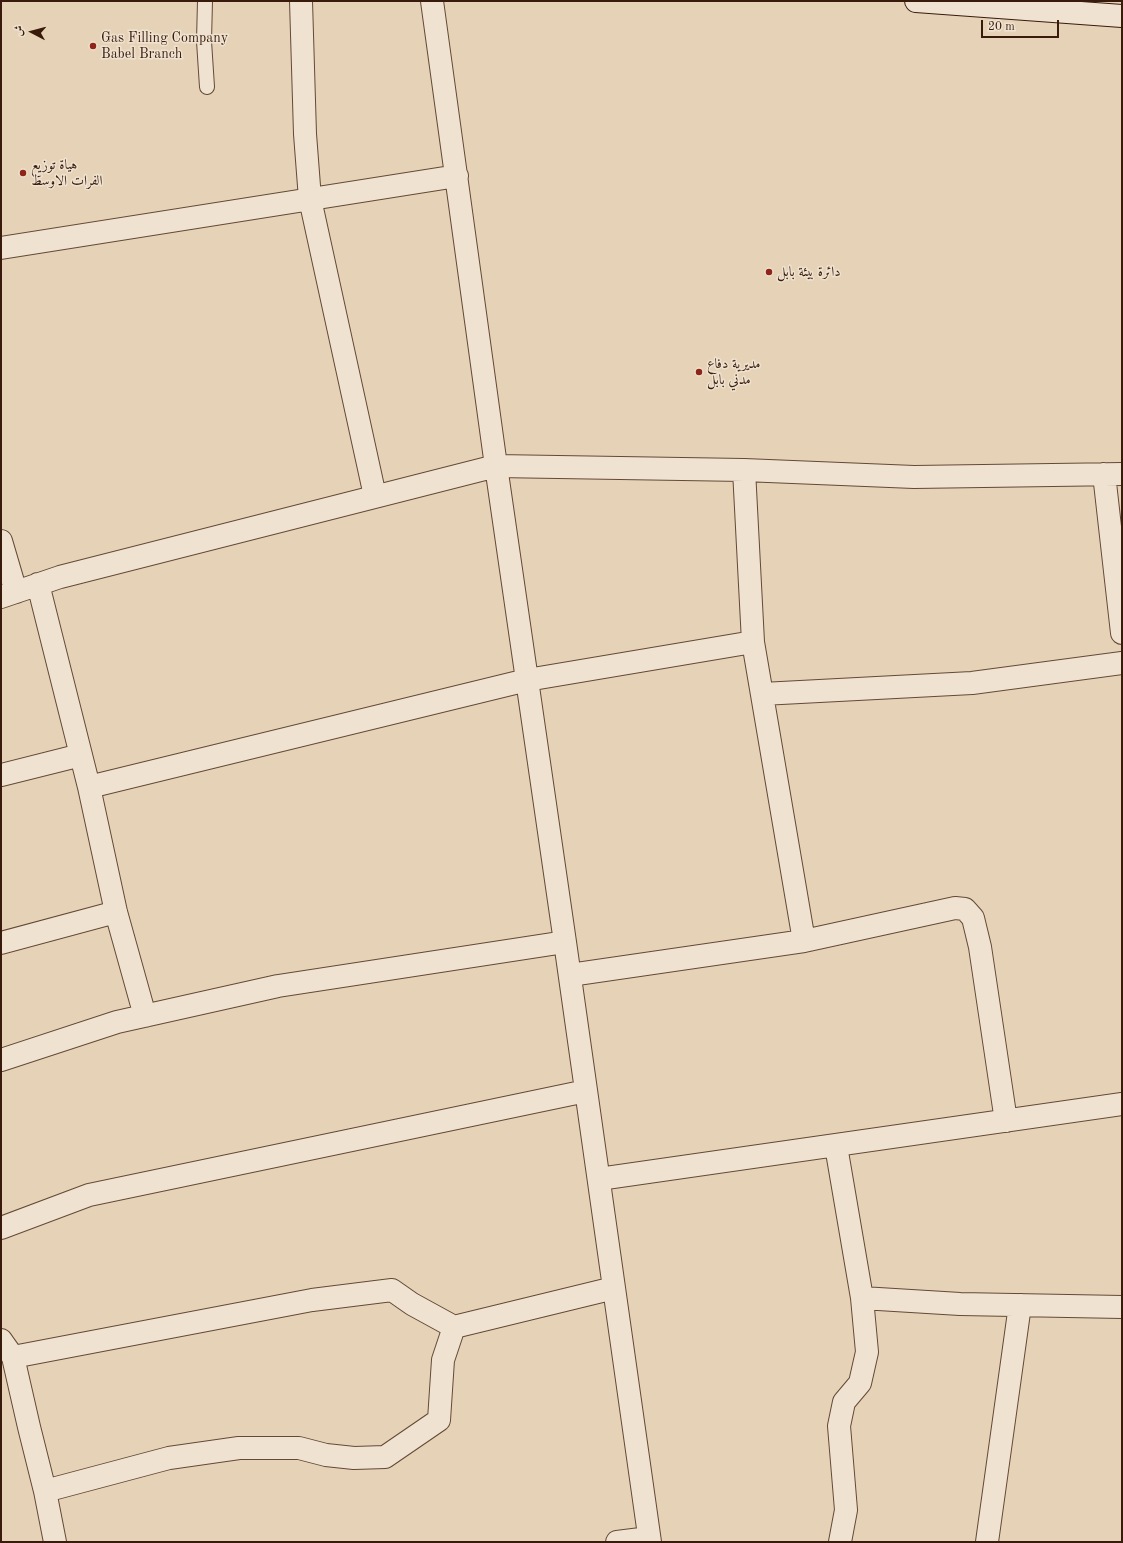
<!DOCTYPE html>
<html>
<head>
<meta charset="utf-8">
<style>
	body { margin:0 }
	#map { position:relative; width:1123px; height:1543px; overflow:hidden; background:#e6d3b7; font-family:"Old Standard TT",Amiri,serif }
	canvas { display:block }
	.frame { position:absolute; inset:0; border:2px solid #391b0c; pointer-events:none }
	.north { position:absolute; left:12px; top:12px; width:40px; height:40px; -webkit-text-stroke:3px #efe2d0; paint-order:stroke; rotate:276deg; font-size:11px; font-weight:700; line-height:16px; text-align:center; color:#391b0c }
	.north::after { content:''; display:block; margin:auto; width:14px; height:18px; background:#391b0c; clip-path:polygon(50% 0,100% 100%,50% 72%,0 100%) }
	.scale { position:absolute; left:981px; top:20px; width:78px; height:18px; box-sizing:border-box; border:2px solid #391b0c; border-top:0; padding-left:5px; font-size:12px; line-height:14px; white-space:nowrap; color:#391b0c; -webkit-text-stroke:3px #efe2d0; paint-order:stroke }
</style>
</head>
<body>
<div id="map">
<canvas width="1123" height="1543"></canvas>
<div class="frame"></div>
<div class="north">ش</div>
<div class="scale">20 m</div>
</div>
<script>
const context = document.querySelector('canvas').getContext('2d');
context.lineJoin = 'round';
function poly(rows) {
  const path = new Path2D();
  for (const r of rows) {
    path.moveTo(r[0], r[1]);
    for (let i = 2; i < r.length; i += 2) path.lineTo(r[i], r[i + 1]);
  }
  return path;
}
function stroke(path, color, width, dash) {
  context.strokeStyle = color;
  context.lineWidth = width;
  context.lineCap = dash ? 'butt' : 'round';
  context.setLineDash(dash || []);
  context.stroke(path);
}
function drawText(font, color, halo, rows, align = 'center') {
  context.font = font + ' "Old Standard TT",Amiri,serif';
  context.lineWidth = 3;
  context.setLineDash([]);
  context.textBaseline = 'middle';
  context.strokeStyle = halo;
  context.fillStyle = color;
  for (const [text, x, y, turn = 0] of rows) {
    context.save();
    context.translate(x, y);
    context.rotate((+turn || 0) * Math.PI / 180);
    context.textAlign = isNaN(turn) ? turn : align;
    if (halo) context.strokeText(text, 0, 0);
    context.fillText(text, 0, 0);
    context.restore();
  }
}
const lane = poly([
	[205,1,204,41,207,87]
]);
const street = poly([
	[301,1,305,134,310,199,375,496],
	[432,1,496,466,565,942,650,1542],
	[1,248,457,176],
	[744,470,753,642,804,941],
	[1104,474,1122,633],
	[1,541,16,592],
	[38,584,89,787,116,912,145,1016],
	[1,597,60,577,496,466,744,470,914,477,1122,474],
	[762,694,972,683,1122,663],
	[1,775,81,755],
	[89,787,527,680,753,642],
	[1,943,116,912],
	[570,975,804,941,955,908,965,909,973,918,980,947,1006,1121],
	[1,1060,117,1022,278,986,565,942],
	[836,1146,862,1298,867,1352,860,1383,844,1402,839,1426,846,1510,840,1542],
	[599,1179,1122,1104],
	[1,1228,89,1195,586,1091],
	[862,1298,960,1304,1122,1307],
	[1,1340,13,1357,29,1427,45,1491,55,1542],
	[13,1357,312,1300,392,1290,412,1304,454,1327,614,1288],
	[45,1491,169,1458,239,1448,299,1448,326,1455,354,1458,385,1457,439,1420,443,1360,454,1327],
	[617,1542,649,1538],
	[987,1542,1020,1305]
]);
const secondary = poly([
	[916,1,1122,16]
]);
stroke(lane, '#644937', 16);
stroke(street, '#644937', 24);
stroke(secondary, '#391b0c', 24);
stroke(lane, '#efe2d0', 14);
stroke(street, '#efe2d0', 22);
stroke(secondary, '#efe2d0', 22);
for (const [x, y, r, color] of [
	[93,46,4,"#8f2418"],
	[23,173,4,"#8f2418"],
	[769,272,4,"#8f2418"],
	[699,372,4,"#8f2418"]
]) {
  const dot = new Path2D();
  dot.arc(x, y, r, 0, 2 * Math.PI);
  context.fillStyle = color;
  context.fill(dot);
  stroke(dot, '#efe2d0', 1.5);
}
drawText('14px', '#391b0c', '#efe2d0', [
	["Gas Filling Company",101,38],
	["Babel Branch",101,54],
	["هياة توزيع",31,165],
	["الفرات الاوسط",31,181],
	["دائرة بيئة بابل",777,272],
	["مديرية دفاع",707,364],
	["مدني بابل",707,380]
], 'left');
</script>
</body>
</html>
